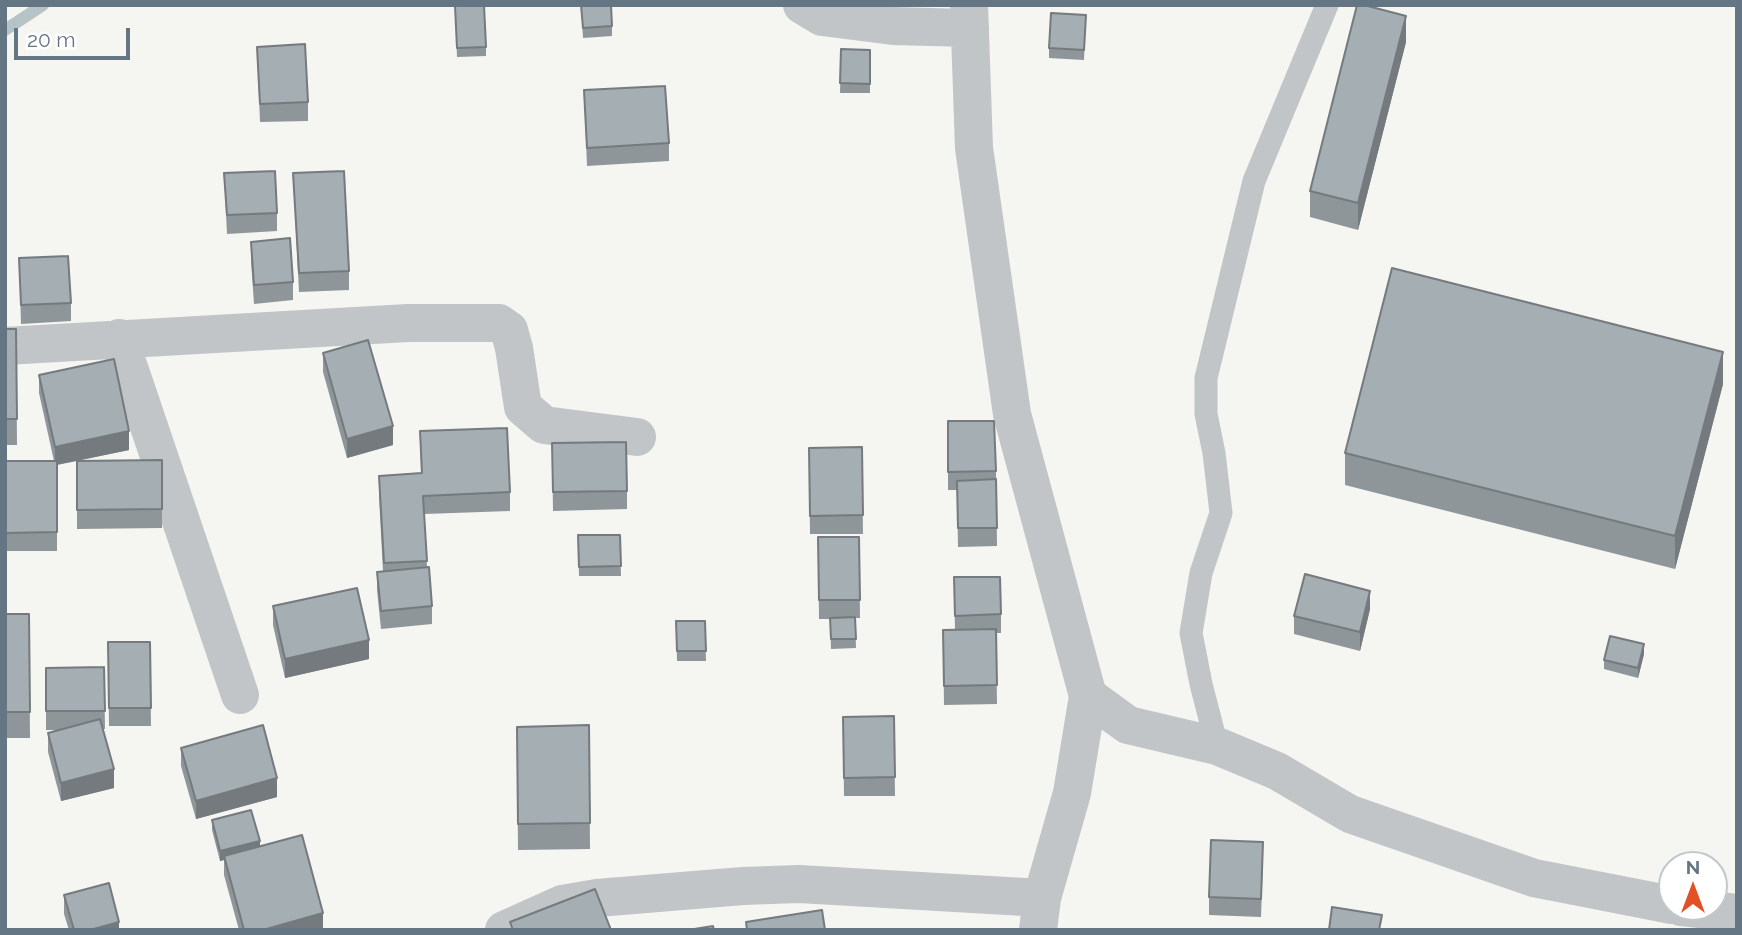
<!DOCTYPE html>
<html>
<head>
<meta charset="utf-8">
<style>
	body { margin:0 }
	#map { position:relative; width:1742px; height:935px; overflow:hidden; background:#f5f5f2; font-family:Raleway,sans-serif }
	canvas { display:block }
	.frame { position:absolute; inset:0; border:7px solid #647583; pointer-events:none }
	.north { position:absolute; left:1658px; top:851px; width:70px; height:70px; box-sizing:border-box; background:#fff; border:2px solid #c1c8cd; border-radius:50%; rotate:0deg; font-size:19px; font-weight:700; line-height:28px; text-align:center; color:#647583 }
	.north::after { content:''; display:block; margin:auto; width:24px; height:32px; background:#e35024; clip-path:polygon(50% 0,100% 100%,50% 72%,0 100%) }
	.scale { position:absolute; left:14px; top:28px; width:116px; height:32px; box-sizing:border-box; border:4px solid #647583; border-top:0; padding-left:9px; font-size:21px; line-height:24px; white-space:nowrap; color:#647583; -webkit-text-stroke:5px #fff; paint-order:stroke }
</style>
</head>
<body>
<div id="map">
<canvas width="1742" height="935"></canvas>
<div class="frame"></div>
<div class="north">N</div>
<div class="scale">20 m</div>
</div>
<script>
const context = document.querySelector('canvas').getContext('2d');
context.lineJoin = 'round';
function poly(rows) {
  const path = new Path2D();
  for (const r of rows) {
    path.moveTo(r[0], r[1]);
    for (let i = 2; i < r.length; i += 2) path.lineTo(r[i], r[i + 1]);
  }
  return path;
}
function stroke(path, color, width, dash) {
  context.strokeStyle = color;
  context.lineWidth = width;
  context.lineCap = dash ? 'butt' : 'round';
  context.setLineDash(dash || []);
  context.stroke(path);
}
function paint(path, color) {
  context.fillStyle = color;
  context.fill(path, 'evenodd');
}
stroke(poly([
	[5,30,43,5]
]), '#b6c3c7', 12);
stroke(poly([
	[1217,746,1201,684,1191,633,1201,573,1221,513,1214,453,1206,414,1206,378,1254,181,1327,5]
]), '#c1c5c8', 23);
stroke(poly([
	[802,5,822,17,893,26,970,28],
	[969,5,974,148,1012,414,1088,696,1072,793,1042,898,1038,930],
	[119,338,240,695],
	[5,346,408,323,499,323,509,330,514,348,523,407,544,425,637,437],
	[1088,696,1128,725,1217,746,1277,771,1350,814,1534,878,1672,905],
	[1681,907,1737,913],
	[504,930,562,904,597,898,743,886,799,884,1042,898]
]), '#c1c5c8', 38);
paint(poly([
	[581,5,612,26,612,36,583,38],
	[455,6,486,47,486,56,457,57],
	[1086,15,1084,60,1049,58,1049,48],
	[1406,42,1358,230,1310,217,1310,191],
	[257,47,308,102,308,121,260,122],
	[841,49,870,50,870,93,840,93],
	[584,90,669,143,669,161,587,166],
	[224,173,277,213,277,231,227,234],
	[293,173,349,271,349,290,299,292],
	[251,242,293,282,293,300,254,304,251,261],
	[19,258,71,303,71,321,21,324],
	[5,329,16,329,17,445,5,445],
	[323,353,393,445,347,458,323,372],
	[39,375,129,450,77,461,162,460,162,528,77,529,77,461,57,465,57,551,5,551,5,461,54,461,39,393],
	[1723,384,1675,569,1345,485,1345,453],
	[948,421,996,471,997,546,958,547,957,490,948,490],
	[420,431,510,492,510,511,424,514,427,567,432,606,432,624,381,629,377,590,377,572,383,571,379,495,379,476,421,473],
	[552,443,627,491,627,509,553,511],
	[862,447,863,534,810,534,809,448],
	[578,535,620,535,621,576,579,576],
	[818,537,859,537,860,618,855,618,856,648,831,649,830,619,819,619],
	[954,577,1001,614,1001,633,996,633,997,704,944,705,943,630,955,630],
	[273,606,369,659,285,678,273,625],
	[1370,609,1360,651,1294,634,1294,616],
	[5,614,29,614,30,738,5,738],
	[676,621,705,621,706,661,677,661],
	[108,642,150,642,151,726,109,726],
	[1644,654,1638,678,1604,669,1604,660],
	[104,667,105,729,103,729,114,788,61,801,48,752,48,733,60,730,46,730,46,668],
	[894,716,895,796,844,796,843,717],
	[589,725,590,849,518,850,517,727],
	[181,748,277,797,196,819,181,766],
	[212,820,260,846,323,930,239,930,224,875,224,860,220,861,212,830],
	[1263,861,1261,917,1209,915,1209,897],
	[64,895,119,930,69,930,64,914]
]), '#8e969a');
paint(poly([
	[1406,16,1406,42,1358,230,1358,203],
	[1723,352,1723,384,1675,569,1675,536],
	[393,426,393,445,347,458,347,439],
	[129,431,129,450,55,465,55,447],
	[1370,591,1370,609,1360,651,1360,632],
	[369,640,369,659,285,678,285,659],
	[1644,644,1644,654,1638,678,1638,668],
	[114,769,114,788,61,801,61,783],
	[277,778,277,797,196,819,196,801],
	[260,841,260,850,224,856,224,860,220,861,220,851],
	[323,913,323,930,263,930],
	[119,922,119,930,90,930]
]), '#747a7d');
const building = poly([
	[484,5,486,47,457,48,455,6,484,5],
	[581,5,611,5,612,26,583,28,581,5],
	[1357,5,1364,5,1406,16,1358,203,1310,191,1357,5],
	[1051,13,1086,15,1084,50,1049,48,1051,13],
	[305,44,308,102,260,104,257,47,305,44],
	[841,49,870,50,870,84,840,83,841,49],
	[665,86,669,143,587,148,584,90,665,86],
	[275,171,277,213,227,215,224,173,275,171],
	[344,171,349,271,299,273,293,173,344,171],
	[290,238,293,282,254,285,251,242,290,238],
	[68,256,71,303,21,305,19,258,68,256],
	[1392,268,1723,352,1675,536,1345,453,1392,268],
	[5,329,16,329,17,419,5,419,5,329],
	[368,340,393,426,347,439,323,353,368,340],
	[114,359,129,431,55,447,39,375,114,359],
	[948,421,994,421,996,471,948,472,948,421],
	[507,428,510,492,423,496,427,561,384,563,379,476,422,473,420,431,507,428],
	[626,442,627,491,553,492,552,443,626,442],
	[862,447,863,515,810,516,809,448,862,447],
	[162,460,162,509,77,510,77,461,162,460],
	[5,461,57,461,57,532,5,533,5,461],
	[996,479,997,528,958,528,957,481,996,479],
	[578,535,620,535,621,566,579,567,578,535],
	[818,537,859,537,860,600,819,600,818,537],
	[429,567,432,606,381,611,377,572,429,567],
	[1305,574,1370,591,1360,632,1294,616,1305,574],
	[954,577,1000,577,1001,614,955,616,954,577],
	[357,588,369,640,285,659,273,606,357,588],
	[5,614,29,614,30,712,5,712,5,614],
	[855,617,856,639,831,639,830,618,855,617],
	[676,621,705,621,706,651,677,651,676,621],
	[996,629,997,685,944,686,943,630,996,629],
	[1610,636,1644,644,1638,668,1604,660,1610,636],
	[108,642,150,642,151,708,109,708,108,642],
	[104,667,105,711,46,711,46,668,104,667],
	[894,716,895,777,844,778,843,717,894,716],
	[100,719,114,769,61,783,48,733,100,719],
	[263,725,277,778,196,801,181,748,263,725],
	[589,725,590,823,518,824,517,727,589,725],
	[251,810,260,841,220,851,212,820,251,810],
	[302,835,323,913,263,930,244,930,224,856,302,835],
	[1211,840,1263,842,1261,899,1209,897,1211,840],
	[109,883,119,922,90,930,74,930,64,895,109,883],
	[595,889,611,930,513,930,510,922,595,889],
	[1332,907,1382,915,1379,930,1329,930,1332,907],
	[822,910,825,930,747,930,746,922,822,910],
	[713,926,714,930,688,930,713,926]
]);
paint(building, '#a5aeb3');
stroke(building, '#747a7d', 2);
</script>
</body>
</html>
